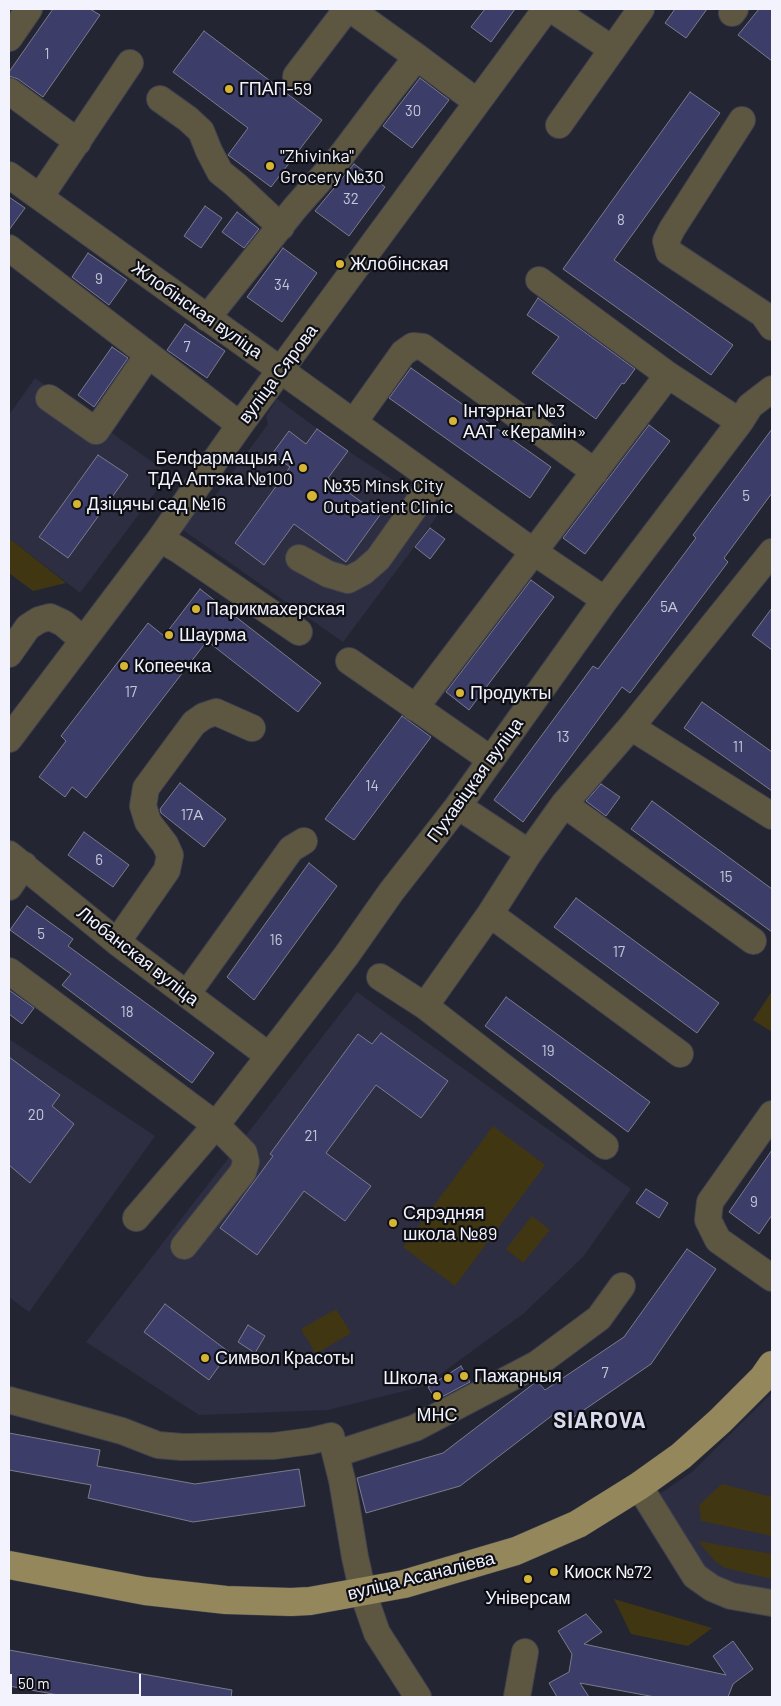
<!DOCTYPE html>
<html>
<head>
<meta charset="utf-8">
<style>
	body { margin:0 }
	#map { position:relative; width:781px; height:1706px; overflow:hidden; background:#242533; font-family:Barlow,sans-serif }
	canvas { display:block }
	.frame { position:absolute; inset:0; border:10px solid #f2f3fd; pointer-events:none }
	.scale { position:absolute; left:10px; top:1674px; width:131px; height:22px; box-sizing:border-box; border:2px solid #f2f3fd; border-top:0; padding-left:6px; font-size:15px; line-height:18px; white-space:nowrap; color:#f2f3fd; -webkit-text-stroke:4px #0e0f15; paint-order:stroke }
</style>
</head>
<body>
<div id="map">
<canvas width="781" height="1706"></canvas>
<div class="frame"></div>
<div class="scale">50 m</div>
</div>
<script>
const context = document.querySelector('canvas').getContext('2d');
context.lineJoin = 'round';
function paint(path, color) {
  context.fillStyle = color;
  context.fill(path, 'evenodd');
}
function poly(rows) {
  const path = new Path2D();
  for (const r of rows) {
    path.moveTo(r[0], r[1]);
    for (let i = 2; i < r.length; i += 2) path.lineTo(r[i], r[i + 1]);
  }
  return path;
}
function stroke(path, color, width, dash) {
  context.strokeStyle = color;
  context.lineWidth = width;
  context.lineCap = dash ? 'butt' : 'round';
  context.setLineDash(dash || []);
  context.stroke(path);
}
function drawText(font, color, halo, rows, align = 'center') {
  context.font = font + ' Barlow,sans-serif';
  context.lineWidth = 4.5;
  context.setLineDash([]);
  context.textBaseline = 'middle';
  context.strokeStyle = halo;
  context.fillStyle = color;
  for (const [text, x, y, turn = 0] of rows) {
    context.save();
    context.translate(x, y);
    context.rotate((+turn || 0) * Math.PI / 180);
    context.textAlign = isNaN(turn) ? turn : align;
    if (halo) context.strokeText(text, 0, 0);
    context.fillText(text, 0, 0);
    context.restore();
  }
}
paint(poly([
	[35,378,169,474,80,593,9,538,9,415],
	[277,399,348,451,441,511,343,642,183,530,195,512,204,511,268,424,266,416],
	[357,992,631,1189,583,1257,523,1314,424,1386,328,1410,199,1415,86,1342],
	[9,1039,155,1136,29,1312,9,1297],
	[772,1393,772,1594,735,1588,701,1571,658,1495,692,1472]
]), '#2d2e42');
paint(poly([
	[9,538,66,583,33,591,9,573],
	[772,991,772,1032,753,1020],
	[493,1126,545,1165,455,1286,403,1247],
	[532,1216,550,1230,523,1263,506,1249],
	[336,1309,351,1333,316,1354,301,1329],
	[722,1484,772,1497,772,1536,701,1521,699,1505],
	[698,1541,772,1554,772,1579,725,1568,715,1561],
	[614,1599,712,1628,688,1646,631,1634]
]), '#403612');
const building = poly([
	[53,9,90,9,100,15,43,97,18,79,9,76,9,72,53,9],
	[485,9,515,9,491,42,471,27,485,9],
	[675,9,707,9,686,38,665,23,675,9],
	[759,9,772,9,772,61,738,35,759,9],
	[204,31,322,120,271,187,228,155,248,128,173,72,204,31],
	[420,78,449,100,412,148,383,126,420,78],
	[690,92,720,113,614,260,733,345,711,375,563,269,690,92],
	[354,164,385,187,349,236,315,211,354,164],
	[9,197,25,208,9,230,9,197],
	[205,206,222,218,201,248,184,236,205,206],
	[237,212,259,229,244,248,222,232,237,212],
	[283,248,317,273,282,322,247,297,283,248],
	[88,253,127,280,109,305,72,277,88,253],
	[538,298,635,369,624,384,622,383,596,419,532,373,559,337,527,315,538,298],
	[185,324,225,351,207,378,167,350,185,324],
	[112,347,128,358,94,407,78,395,112,347],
	[411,368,551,467,530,498,389,398,411,368],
	[649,425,670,441,585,554,563,538,649,425],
	[317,429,348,451,328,478,380,515,346,562,294,524,264,565,235,543,290,467,272,454,289,431,306,444,317,429],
	[772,429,772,493,724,558,728,562,630,693,622,687,523,822,494,800,593,666,598,669,696,538,693,535,772,429],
	[98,455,128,475,68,558,39,537,98,455],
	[430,528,445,539,430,559,415,547,430,528],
	[531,580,554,597,469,710,446,692,531,580],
	[200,589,321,683,298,712,207,641,86,798,72,787,65,797,39,777,66,741,61,736,148,623,164,636,200,589],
	[772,608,772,650,752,635,772,608],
	[702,702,772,752,772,791,684,728,702,702],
	[402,716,431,737,354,840,325,819,402,716],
	[180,783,226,819,204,847,161,813,160,809,180,783],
	[601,784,620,797,606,816,586,801,601,784],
	[652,801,772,889,772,932,631,829,652,801],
	[84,832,129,865,113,887,68,855,84,832],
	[309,863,337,886,254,1000,227,977,309,863],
	[576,898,719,1003,697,1033,554,927,576,898],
	[27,906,73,939,68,946,214,1053,192,1083,62,985,71,974,10,930,27,906],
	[9,990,34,1008,22,1024,9,1014,9,990],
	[506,997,650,1102,628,1132,485,1026,506,997],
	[381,1033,448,1081,421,1118,376,1085,326,1153,371,1186,345,1221,304,1191,257,1255,220,1228,273,1156,270,1154,358,1034,372,1044,381,1033],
	[9,1057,60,1095,52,1106,74,1124,30,1183,9,1165,9,1057],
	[772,1150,772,1215,759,1234,729,1212,772,1150],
	[646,1189,668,1203,659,1218,636,1203,646,1189],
	[687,1249,716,1269,651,1364,565,1423,558,1411,460,1486,366,1513,357,1478,443,1453,537,1381,545,1390,624,1337,687,1249],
	[165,1304,229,1352,209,1380,144,1332,165,1304],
	[248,1325,265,1336,255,1353,238,1342,248,1325],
	[461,1366,470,1382,436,1400,428,1387,461,1366],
	[9,1433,100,1450,97,1466,195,1484,299,1469,305,1506,193,1522,88,1498,91,1485,9,1470,9,1433],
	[586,1614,602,1632,584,1644,726,1675,713,1656,733,1641,753,1669,733,1684,728,1697,655,1697,580,1683,589,1697,557,1697,549,1683,569,1672,572,1654,558,1631,586,1614],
	[9,1650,232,1690,231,1697,69,1697,9,1686,9,1650]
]);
paint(building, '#3d3d69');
stroke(building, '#7a7b8c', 1);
const minor = poly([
	[350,9,417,57],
	[552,9,612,49],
	[732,13,735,9],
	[9,38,29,9],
	[296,76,347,9],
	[9,91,78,142],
	[160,99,188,119,201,131,209,151,220,172,236,185,281,227],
	[742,120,672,229,666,241,669,252,763,314,772,327],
	[559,125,641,9],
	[9,175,534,552,605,600],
	[40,197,130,63],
	[9,248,240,425],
	[539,280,668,375,740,422],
	[207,318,295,208,341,156,390,91,417,57,477,102],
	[49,398,96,431,148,355],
	[354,422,403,353,413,346,423,347,595,472],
	[160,539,179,550,299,632],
	[299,558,328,574,348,580,363,572,378,559,434,480],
	[9,654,28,627,39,620,50,617,63,623,83,640],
	[349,661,490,759],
	[415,708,668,375],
	[631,727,772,816],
	[9,739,160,539,240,425,546,9],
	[564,804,753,941],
	[458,806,529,853],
	[9,854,117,942,269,1056],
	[9,887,24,865],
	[490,914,680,1054],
	[117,942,167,870,170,855,165,844,148,822,143,806,146,788,194,723,204,716,216,712,252,728],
	[9,971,216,1125,244,1153,246,1162,243,1172,184,1246],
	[380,977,425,1006,605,1146],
	[187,994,291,849,304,841],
	[425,1006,490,914,529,853,564,804,631,727,772,552],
	[772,1114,710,1202,708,1220,718,1240,772,1278],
	[136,1218,216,1125,346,956,391,892,458,806,605,600,740,422,750,406,772,389],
	[9,1400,122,1431,158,1445,182,1447,274,1446,311,1441,331,1436,342,1480,355,1557,363,1593,377,1633,418,1697],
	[336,1454,415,1428,537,1364,599,1318,622,1286],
	[639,1486,695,1576,712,1588,731,1596,772,1603],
	[517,1697,525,1652]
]);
const major = poly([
	[9,1565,145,1591,226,1600,291,1602,310,1601,404,1584,516,1551,578,1524,639,1486,681,1456,720,1421,763,1378,772,1365]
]);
stroke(minor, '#41424f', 28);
stroke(major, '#41424f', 29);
stroke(minor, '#5d5742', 26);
stroke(major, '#94875b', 28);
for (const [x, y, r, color] of [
	[229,89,5,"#d6b534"],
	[270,166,5,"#d6b534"],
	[340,264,5,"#d6b534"],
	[453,421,5,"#d6b534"],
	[303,468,5,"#d6b534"],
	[312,496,6,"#d6b534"],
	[77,504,5,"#d6b534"],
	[196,609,5,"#d6b534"],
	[169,635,5,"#d6b534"],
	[124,666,5,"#d6b534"],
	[460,693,5,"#d6b534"],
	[393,1223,5,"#d6b534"],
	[205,1358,5,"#d6b534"],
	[464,1376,5,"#d6b534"],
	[448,1378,5,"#d6b534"],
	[437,1396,5,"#d6b534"],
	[554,1572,5,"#d6b534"],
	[528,1579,5,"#d6b534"]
]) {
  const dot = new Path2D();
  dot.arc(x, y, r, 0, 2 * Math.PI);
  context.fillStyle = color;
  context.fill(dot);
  stroke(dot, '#0e0f15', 2);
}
drawText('15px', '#c5c6d8', null, [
	["1",47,54],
	["30",413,111],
	["32",351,199],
	["8",621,220],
	["9",99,279],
	["34",282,285],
	["7",187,347],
	["5",746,496],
	["5А",669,607],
	["17",131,692],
	["13",563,737],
	["11",738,747],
	["14",372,786],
	["17А",192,815],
	["6",99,860],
	["15",726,877],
	["5",41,934],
	["16",276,940],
	["17",619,952],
	["18",127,1012],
	["19",548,1051],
	["20",36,1115],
	["21",311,1136],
	["9",754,1202],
	["7",605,1373]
]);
drawText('18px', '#f2f3fd', '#0e0f15', [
	["ГПАП-59",239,89],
	["\"Zhivinka\"",280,156],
	["Grocery №30",280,177],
	["Жлобінская",350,264],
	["Інтэрнат №3",463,411],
	["ААТ «Керамін»",463,432],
	["Белфармацыя А",293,458,"right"],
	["ТДА Аптэка №100",293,479,"right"],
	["№35 Minsk City",323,486],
	["Outpatient Clinic",323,507],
	["Дзіцячы сад №16",87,504],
	["Парикмахерская",206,609],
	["Шаурма",179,635],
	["Копеечка",134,666],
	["Продукты",470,693],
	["Сярэдняя",403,1213],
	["школа №89",403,1234],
	["Символ Красоты",215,1358],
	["Пажарныя",474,1376],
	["Школа",438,1378,"right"],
	["МНС",437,1415,"center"],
	["Киоск №72",564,1572],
	["Універсам",528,1598,"center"]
], 'left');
drawText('18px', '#f2f3fd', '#0e0f15', [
	["Жлобінская вуліца",197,310,35],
	["вуліца Сярова",278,374,-53],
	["Пухавіцкая вуліца",475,780,-54],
	["Любанская вуліца",138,956,38],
	["вуліца Асаналіева",421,1576,-14]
]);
context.letterSpacing = '1px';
drawText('bold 22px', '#d9daee', '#0e0f15', [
	["SIAROVA",600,1421]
]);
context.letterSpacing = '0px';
</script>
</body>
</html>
